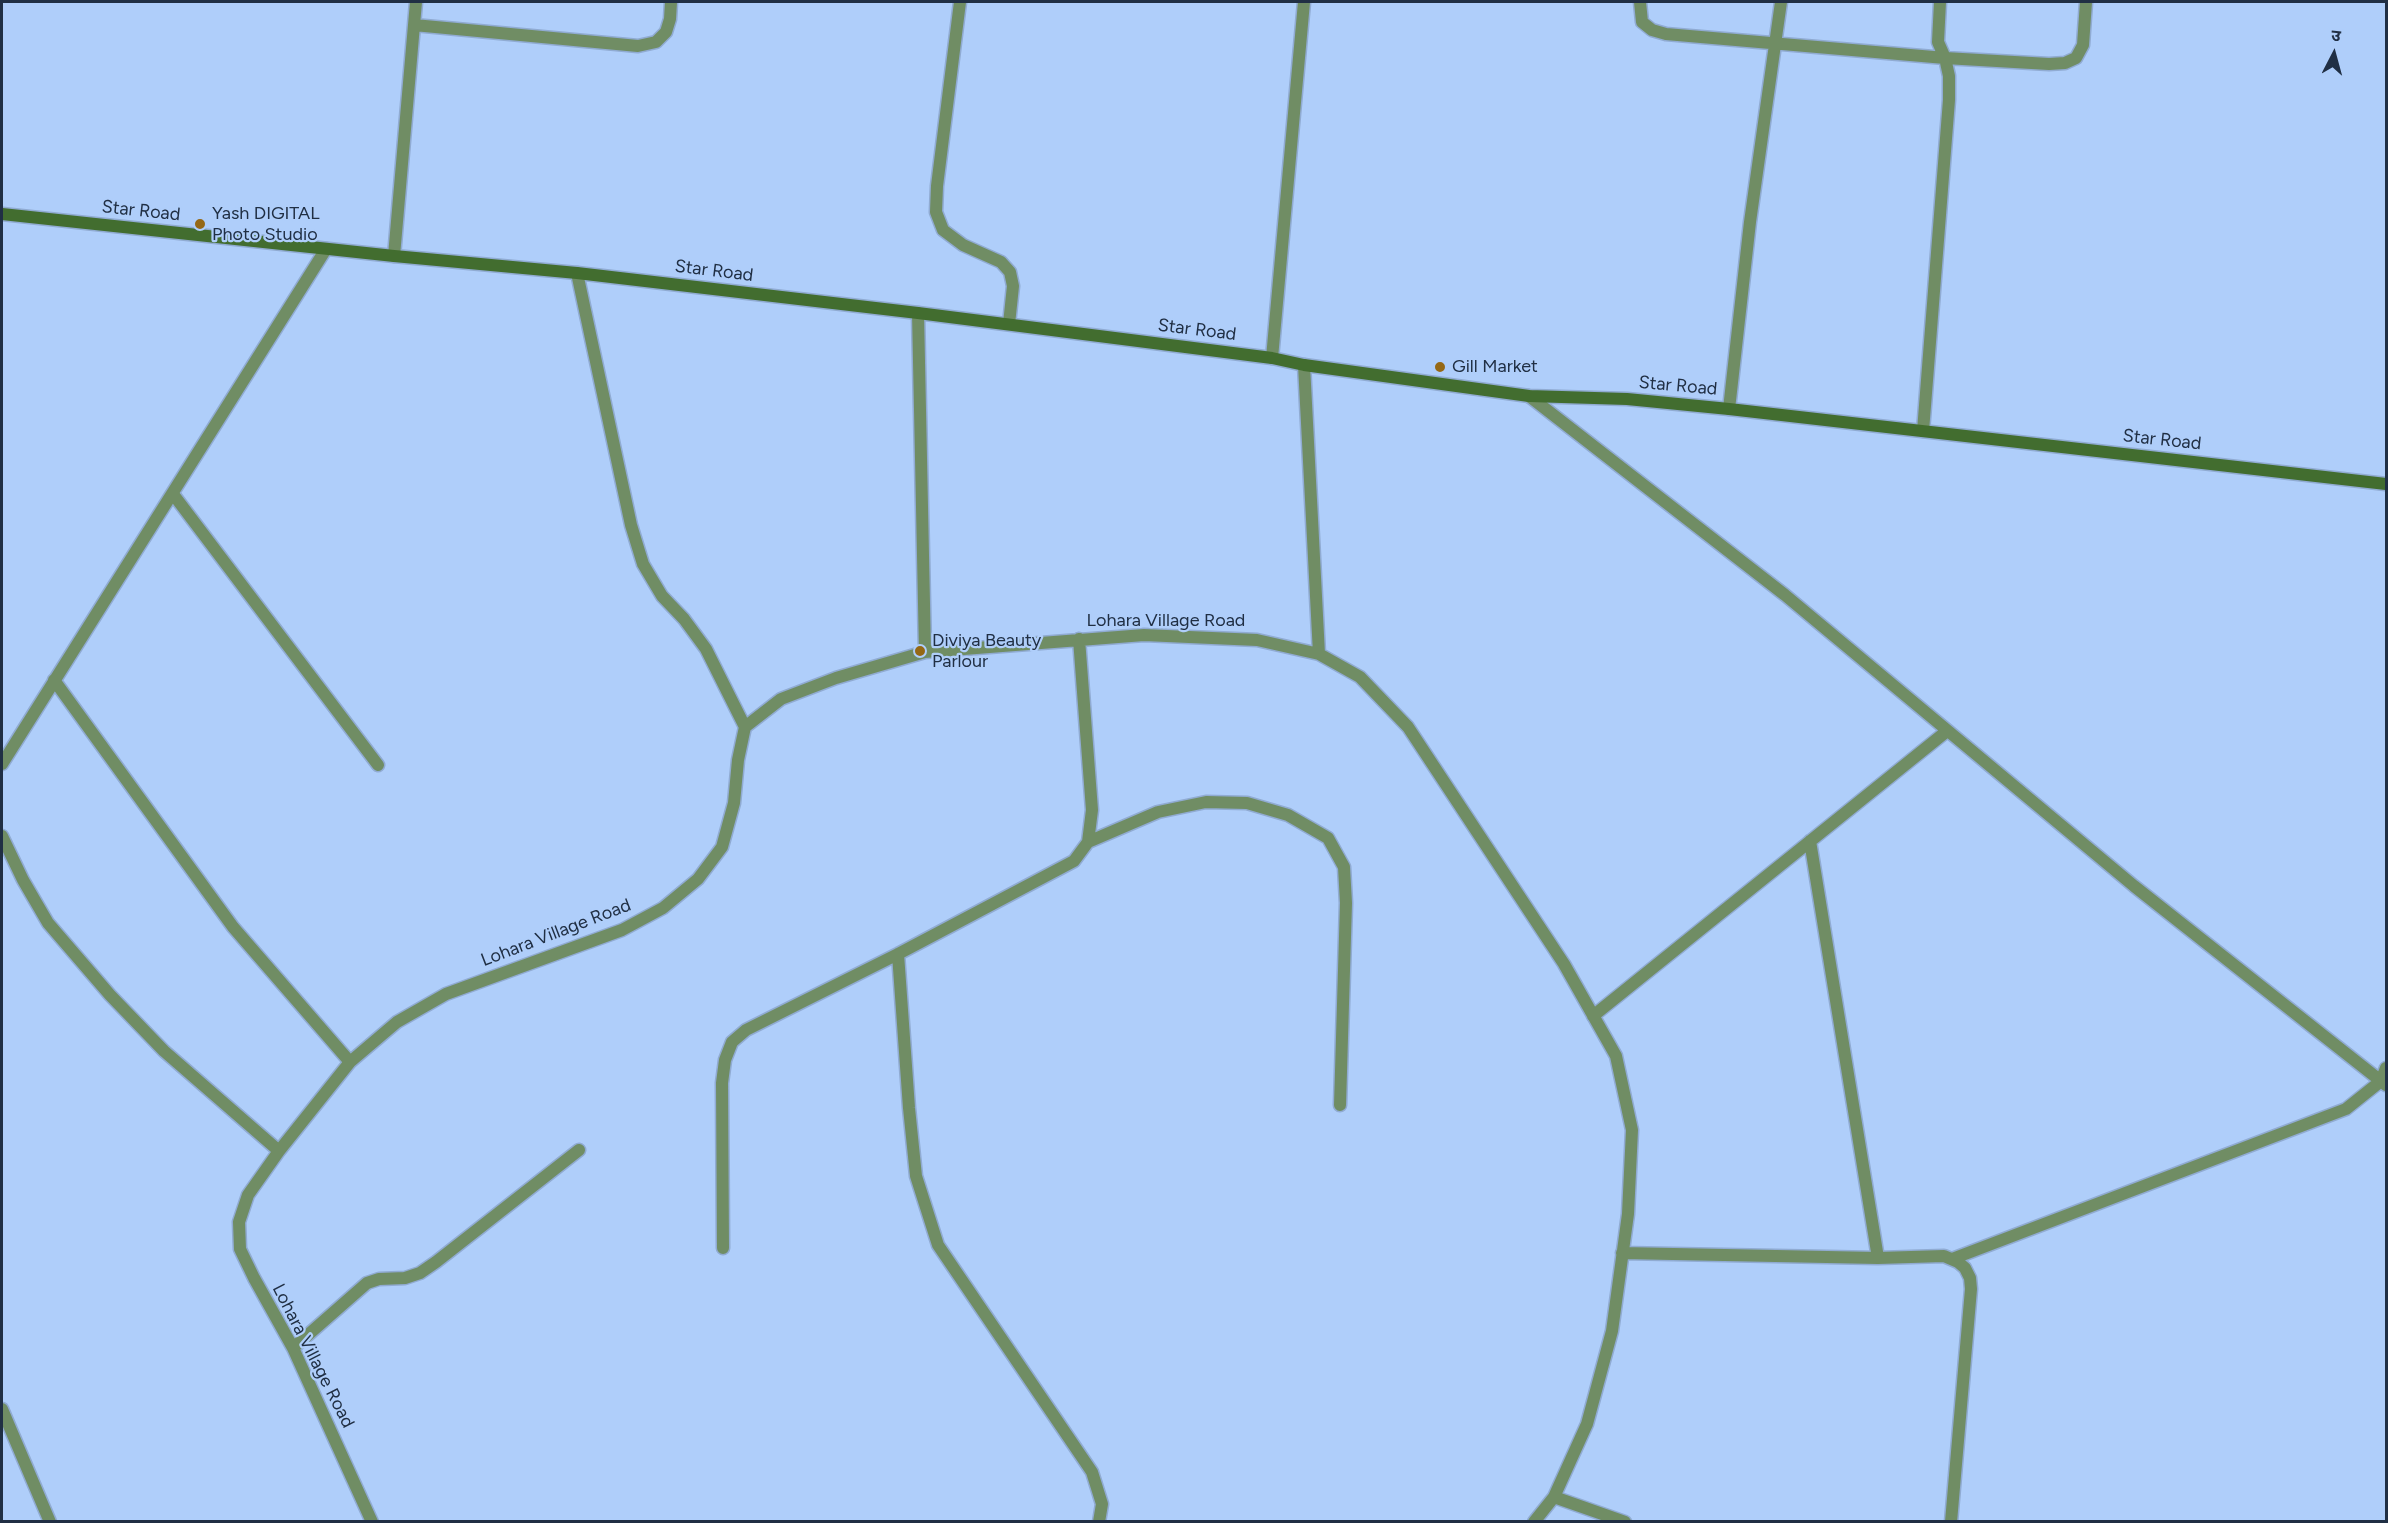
<!DOCTYPE html>
<html>
<head>
<meta charset="utf-8">
<style>
	body { margin:0 }
	#map { position:relative; width:2388px; height:1523px; overflow:hidden; background:#afcefa; font-family:Figtree,"Noto Sans Devanagari",sans-serif }
	canvas { display:block }
	.frame { position:absolute; inset:0; border:3px solid #202f44; pointer-events:none }
	.north { position:absolute; left:2304px; top:24px; width:60px; height:60px; -webkit-text-stroke:4px #afcefa; paint-order:stroke; rotate:6deg; font-size:16px; font-weight:700; line-height:24px; text-align:center; color:#202f44 }
	.north::after { content:''; display:block; margin:auto; width:21px; height:27px; background:#202f44; clip-path:polygon(50% 0,100% 100%,50% 72%,0 100%) }
</style>
</head>
<body>
<div id="map">
<canvas width="2388" height="1523"></canvas>
<div class="frame"></div>
<div class="north">उ</div>
</div>
<script>
const context = document.querySelector('canvas').getContext('2d');
context.lineJoin = 'round';
function poly(rows) {
  const path = new Path2D();
  for (const r of rows) {
    path.moveTo(r[0], r[1]);
    for (let i = 2; i < r.length; i += 2) path.lineTo(r[i], r[i + 1]);
  }
  return path;
}
function stroke(path, color, width, dash) {
  context.strokeStyle = color;
  context.lineWidth = width;
  context.lineCap = dash ? 'butt' : 'round';
  context.setLineDash(dash || []);
  context.stroke(path);
}
function drawText(font, color, halo, rows, align = 'center') {
  context.font = font + ' Figtree,sans-serif';
  context.lineWidth = 4.5;
  context.setLineDash([]);
  context.textBaseline = 'middle';
  context.strokeStyle = halo;
  context.fillStyle = color;
  for (const [text, x, y, turn = 0] of rows) {
    context.save();
    context.translate(x, y);
    context.rotate((+turn || 0) * Math.PI / 180);
    context.textAlign = isNaN(turn) ? turn : align;
    if (halo) context.strokeText(text, 0, 0);
    context.fillText(text, 0, 0);
    context.restore();
  }
}
const street = poly([
	[960,2,937,186,936,212,943,230,963,245,1001,262,1010,272,1013,286,1009,324],
	[1640,2,1642,22,1652,30,1666,34,1945,58,2049,64,2065,63,2076,58,2083,45,2086,2],
	[414,25,638,46,656,42,666,32,670,19,671,2],
	[394,256,416,2],
	[577,273,631,525,643,564,662,596,684,619,706,649,745,727],
	[918,313,925,652],
	[1272,358,1304,2],
	[1529,396,1785,595,2134,886,2386,1085],
	[1729,409,1750,222,1781,2],
	[1923,431,1949,100,1949,76,1945,58,1938,42,1940,2],
	[173,494,378,765],
	[1319,654,1360,677,1408,727,1564,964,1616,1056,1632,1130,1628,1214,1612,1331,1587,1424,1554,1497,1534,1522],
	[54,680,233,927,350,1062],
	[2,764,326,249],
	[2,836,23,880,48,923,110,995,164,1051,279,1151],
	[1810,841,1878,1258],
	[1088,842,1158,812,1206,802,1247,803,1288,815,1328,838,1344,867,1346,903,1340,1105],
	[898,954,909,1108,916,1176,938,1245,1092,1472,1102,1504,1099,1522],
	[1593,1016,1947,731],
	[723,1248,722,1083,725,1060,732,1042,746,1030,898,954,1074,861,1088,842,1092,810,1079,639],
	[1622,1253,1878,1258,1944,1256,1958,1262,1965,1268,1970,1278,1971,1289,1951,1522],
	[1952,1259,2346,1109,2381,1081,2386,1068],
	[293,1348,367,1283,379,1279,405,1278,420,1273,436,1262,579,1150],
	[2,1409,50,1522],
	[1554,1497,1625,1522],
	[372,1522,293,1348,254,1278,240,1249,239,1222,248,1195,279,1151,350,1062,397,1022,446,994,622,930,663,908,698,879,722,847,734,803,738,760,745,727,781,699,836,678,925,652,1144,635,1257,640,1319,654,1304,365]
]);
const secondary = poly([
	[2,214,394,256,577,273,918,313,1272,358,1304,365,1529,396,1627,399,1729,409,2386,484]
]);
stroke(street, '#90abd2', 15);
stroke(secondary, '#90abd2', 15);
stroke(street, '#708d64', 12);
stroke(secondary, '#426d2f', 12);
for (const [x, y, r, color] of [
	[200,224,6,"#956815"],
	[1440,367,6,"#956815"],
	[920,651,6,"#956815"]
]) {
  const dot = new Path2D();
  dot.arc(x, y, r, 0, 2 * Math.PI);
  context.fillStyle = color;
  context.fill(dot);
  stroke(dot, '#afcefa', 2);
}
drawText('18px', '#202f44', '#afcefa', [
	["Star Road",141,211,6],
	["Star Road",714,271,7],
	["Star Road",1197,330,7],
	["Star Road",1678,386,5],
	["Star Road",2162,440,6],
	["Lohara Village Road",1166,621],
	["Lohara Village Road",556,933,-21],
	["Lohara Village Road",313,1356,63]
]);
drawText('18px', '#202f44', '#afcefa', [
	["Yash DIGITAL",212,214],
	["Photo Studio",212,235],
	["Gill Market",1452,367],
	["Diviya Beauty",932,641],
	["Parlour",932,662]
], 'left');
</script>
</body>
</html>
